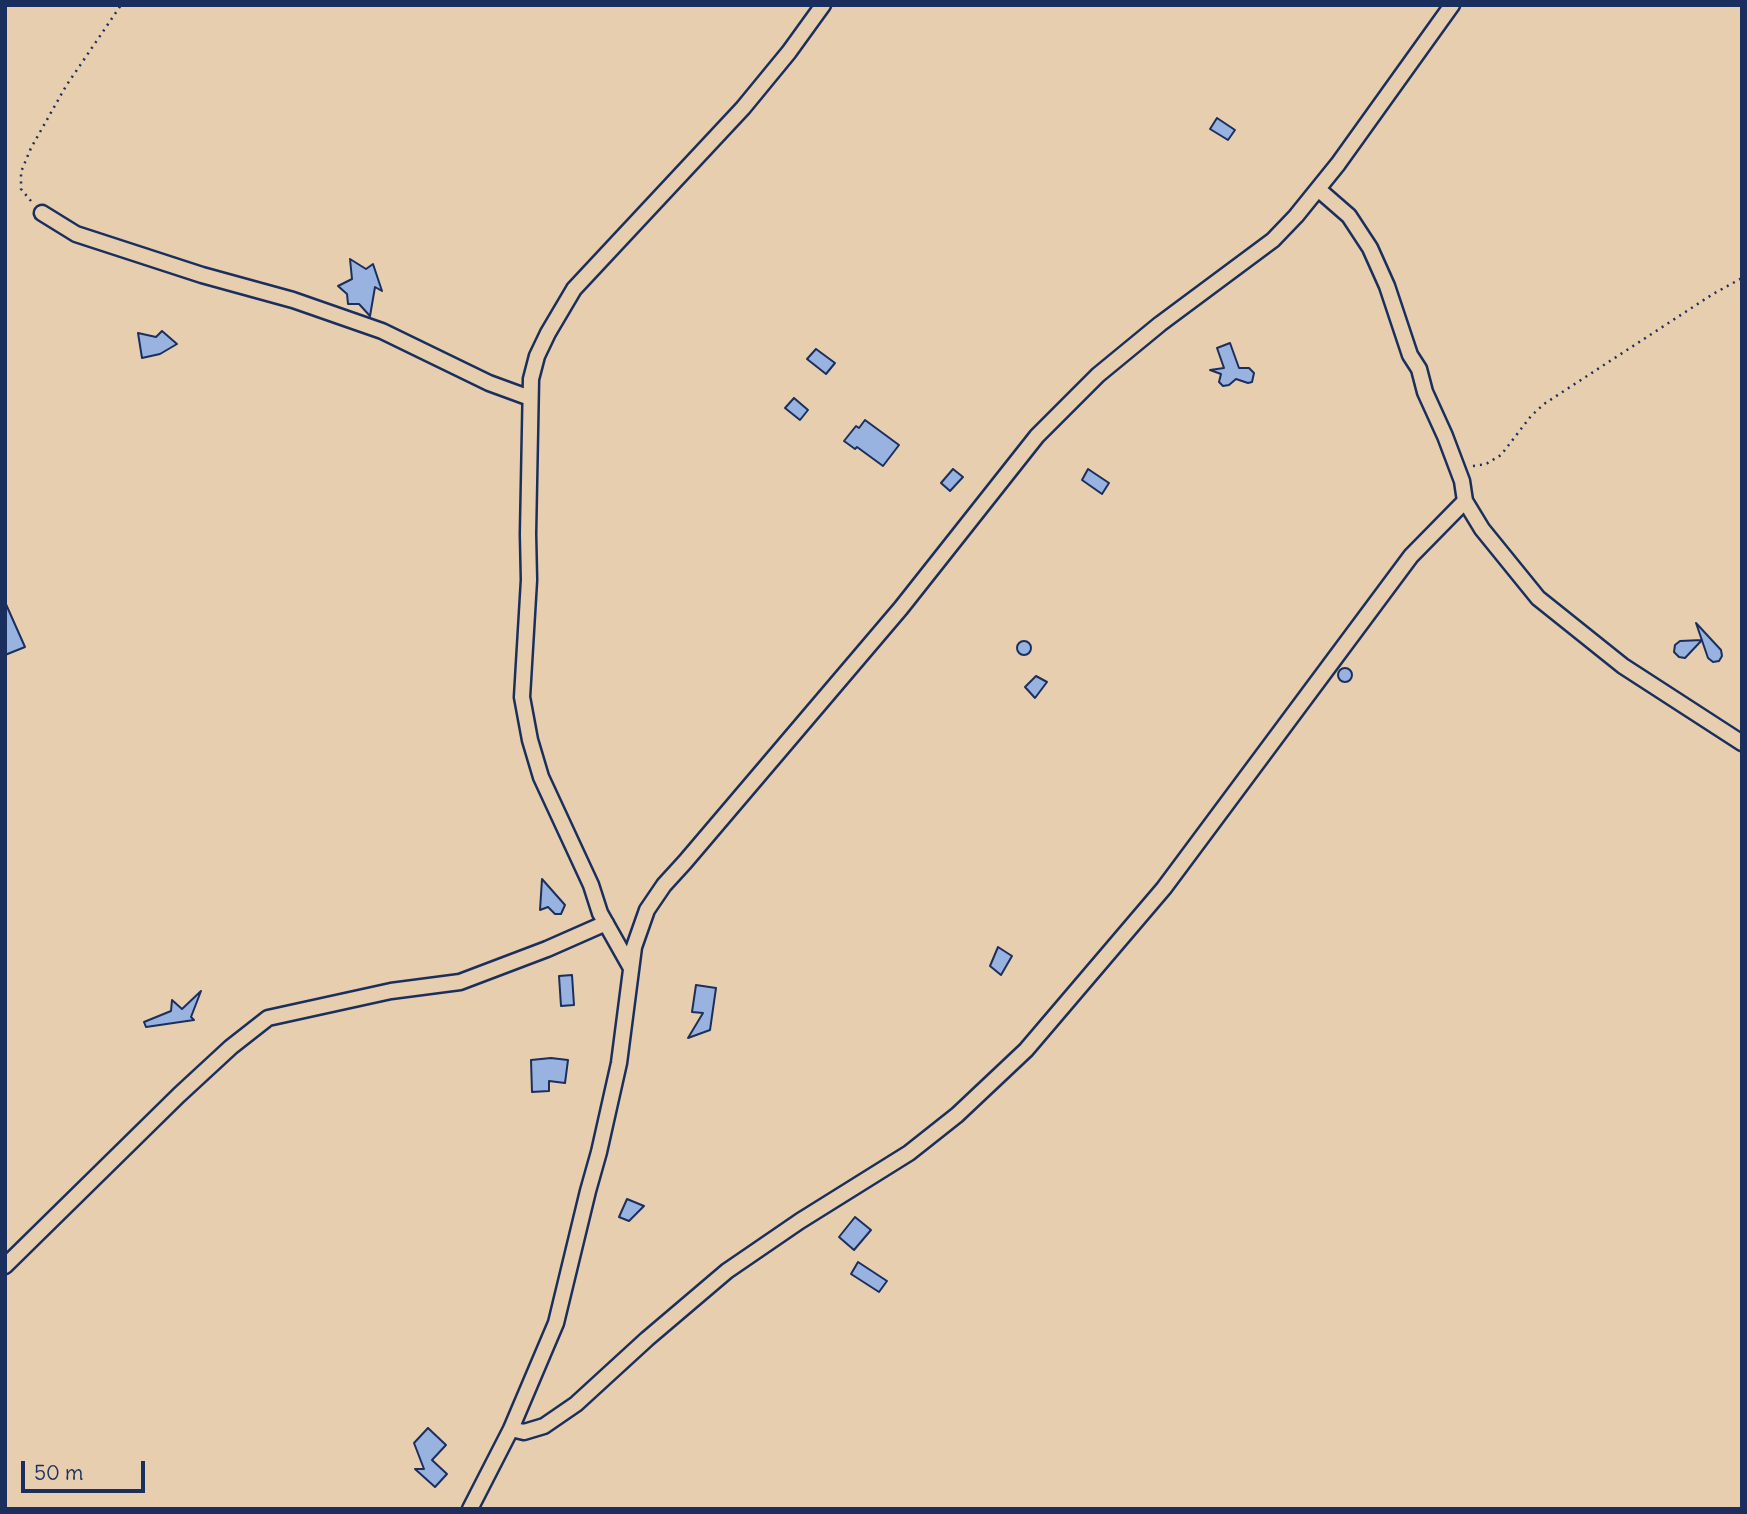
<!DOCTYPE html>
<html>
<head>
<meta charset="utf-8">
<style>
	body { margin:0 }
	#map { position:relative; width:1747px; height:1514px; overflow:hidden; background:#e7ceaf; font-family:Delius,sans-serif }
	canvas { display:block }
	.frame { position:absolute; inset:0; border:7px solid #1b2f5e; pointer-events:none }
	.scale { position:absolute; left:21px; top:1461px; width:124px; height:32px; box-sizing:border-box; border:4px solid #1b2f5e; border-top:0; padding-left:9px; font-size:21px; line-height:24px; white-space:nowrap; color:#1b2f5e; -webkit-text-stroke:5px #e7ceaf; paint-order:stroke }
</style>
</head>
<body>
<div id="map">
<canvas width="1747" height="1514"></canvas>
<div class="frame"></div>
<div class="scale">50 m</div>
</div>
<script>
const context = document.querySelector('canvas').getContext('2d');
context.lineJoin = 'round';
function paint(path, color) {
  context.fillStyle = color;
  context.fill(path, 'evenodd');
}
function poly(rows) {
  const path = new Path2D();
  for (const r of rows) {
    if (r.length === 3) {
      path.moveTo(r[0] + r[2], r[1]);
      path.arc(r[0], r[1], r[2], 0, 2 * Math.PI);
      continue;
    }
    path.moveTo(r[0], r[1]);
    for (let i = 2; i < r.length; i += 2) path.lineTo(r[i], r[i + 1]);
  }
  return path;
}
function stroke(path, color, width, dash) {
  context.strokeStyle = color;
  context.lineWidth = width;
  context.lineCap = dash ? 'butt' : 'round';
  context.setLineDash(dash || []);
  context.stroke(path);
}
const building = poly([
	[1217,118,1235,130,1228,140,1210,129,1217,118],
	[350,259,366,269,373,264,382,291,375,287,370,316,359,304,348,304,347,294,338,286,352,279,350,259],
	[162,331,177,344,160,354,142,358,138,333,156,337,162,331],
	[1230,343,1239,368,1249,368,1254,373,1252,382,1248,383,1236,379,1229,385,1223,386,1219,382,1221,374,1210,370,1224,368,1217,348,1230,343],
	[816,349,835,363,826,374,807,359,816,349],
	[794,398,808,410,800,420,785,408,794,398],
	[865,420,899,445,883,466,857,447,855,449,844,441,856,426,859,428,865,420],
	[953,469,963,477,950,491,941,483,953,469],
	[1088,469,1109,483,1102,494,1082,480,1088,469],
	[5,602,25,647,5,655,5,602],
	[1696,623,1721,650,1722,656,1719,661,1713,662,1708,658,1696,623],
	[1702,640,1685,658,1679,657,1674,652,1675,645,1680,641,1702,640],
	[1024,648,7],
	[1345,675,7],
	[1036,676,1047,682,1035,698,1025,687,1036,676],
	[542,879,565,905,561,914,555,914,548,907,540,910,542,879],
	[998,947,1012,956,1001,975,990,966,998,947],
	[572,975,574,1005,561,1006,559,976,572,975],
	[696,985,716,988,710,1030,688,1038,703,1013,692,1012,696,985],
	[201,991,191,1017,194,1020,146,1027,144,1022,171,1011,172,1000,182,1009,201,991],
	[551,1058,568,1060,565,1083,549,1081,549,1091,532,1092,531,1060,551,1058],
	[627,1199,644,1206,629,1221,619,1217,627,1199],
	[855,1217,871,1230,854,1250,839,1237,855,1217],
	[858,1262,887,1281,879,1292,851,1274,858,1262],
	[428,1428,446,1445,432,1460,447,1474,435,1487,415,1469,424,1469,414,1443,428,1428]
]);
paint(building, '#98b3df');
stroke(building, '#1b2f5e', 2);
const street = poly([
	[1318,189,1349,216,1370,248,1387,286,1410,355,1419,369,1425,392,1445,436,1462,481,1465,501,1482,529,1538,598,1623,666,1742,743],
	[42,213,76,234,202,275,293,300,382,331,489,383,530,398],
	[631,968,600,913,591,885,541,777,530,740,522,697,529,580,528,534,531,379,537,356,548,333,574,289,743,108,789,52,823,5],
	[5,1266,179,1095,231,1047,268,1018,391,991,460,982,547,949,606,923],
	[511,1429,524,1432,544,1426,576,1404,647,1339,727,1271,800,1221,909,1153,957,1115,1026,1050,1164,888,1411,556,1465,501],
	[470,1509,511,1429,556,1323,588,1191,599,1152,619,1063,634,947,647,910,664,885,685,862,901,608,1037,436,1098,375,1160,324,1273,240,1296,216,1338,164,1452,5]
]);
stroke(street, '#1b2f5e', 19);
stroke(poly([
	[31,201,21,189,21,172,31,148,66,86,121,5],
	[1473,466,1486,464,1501,455,1531,416,1544,404,1713,294,1742,278]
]), '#1b2f5e', 2.5, [2, 5]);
stroke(street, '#e7ceaf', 14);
</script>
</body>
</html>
